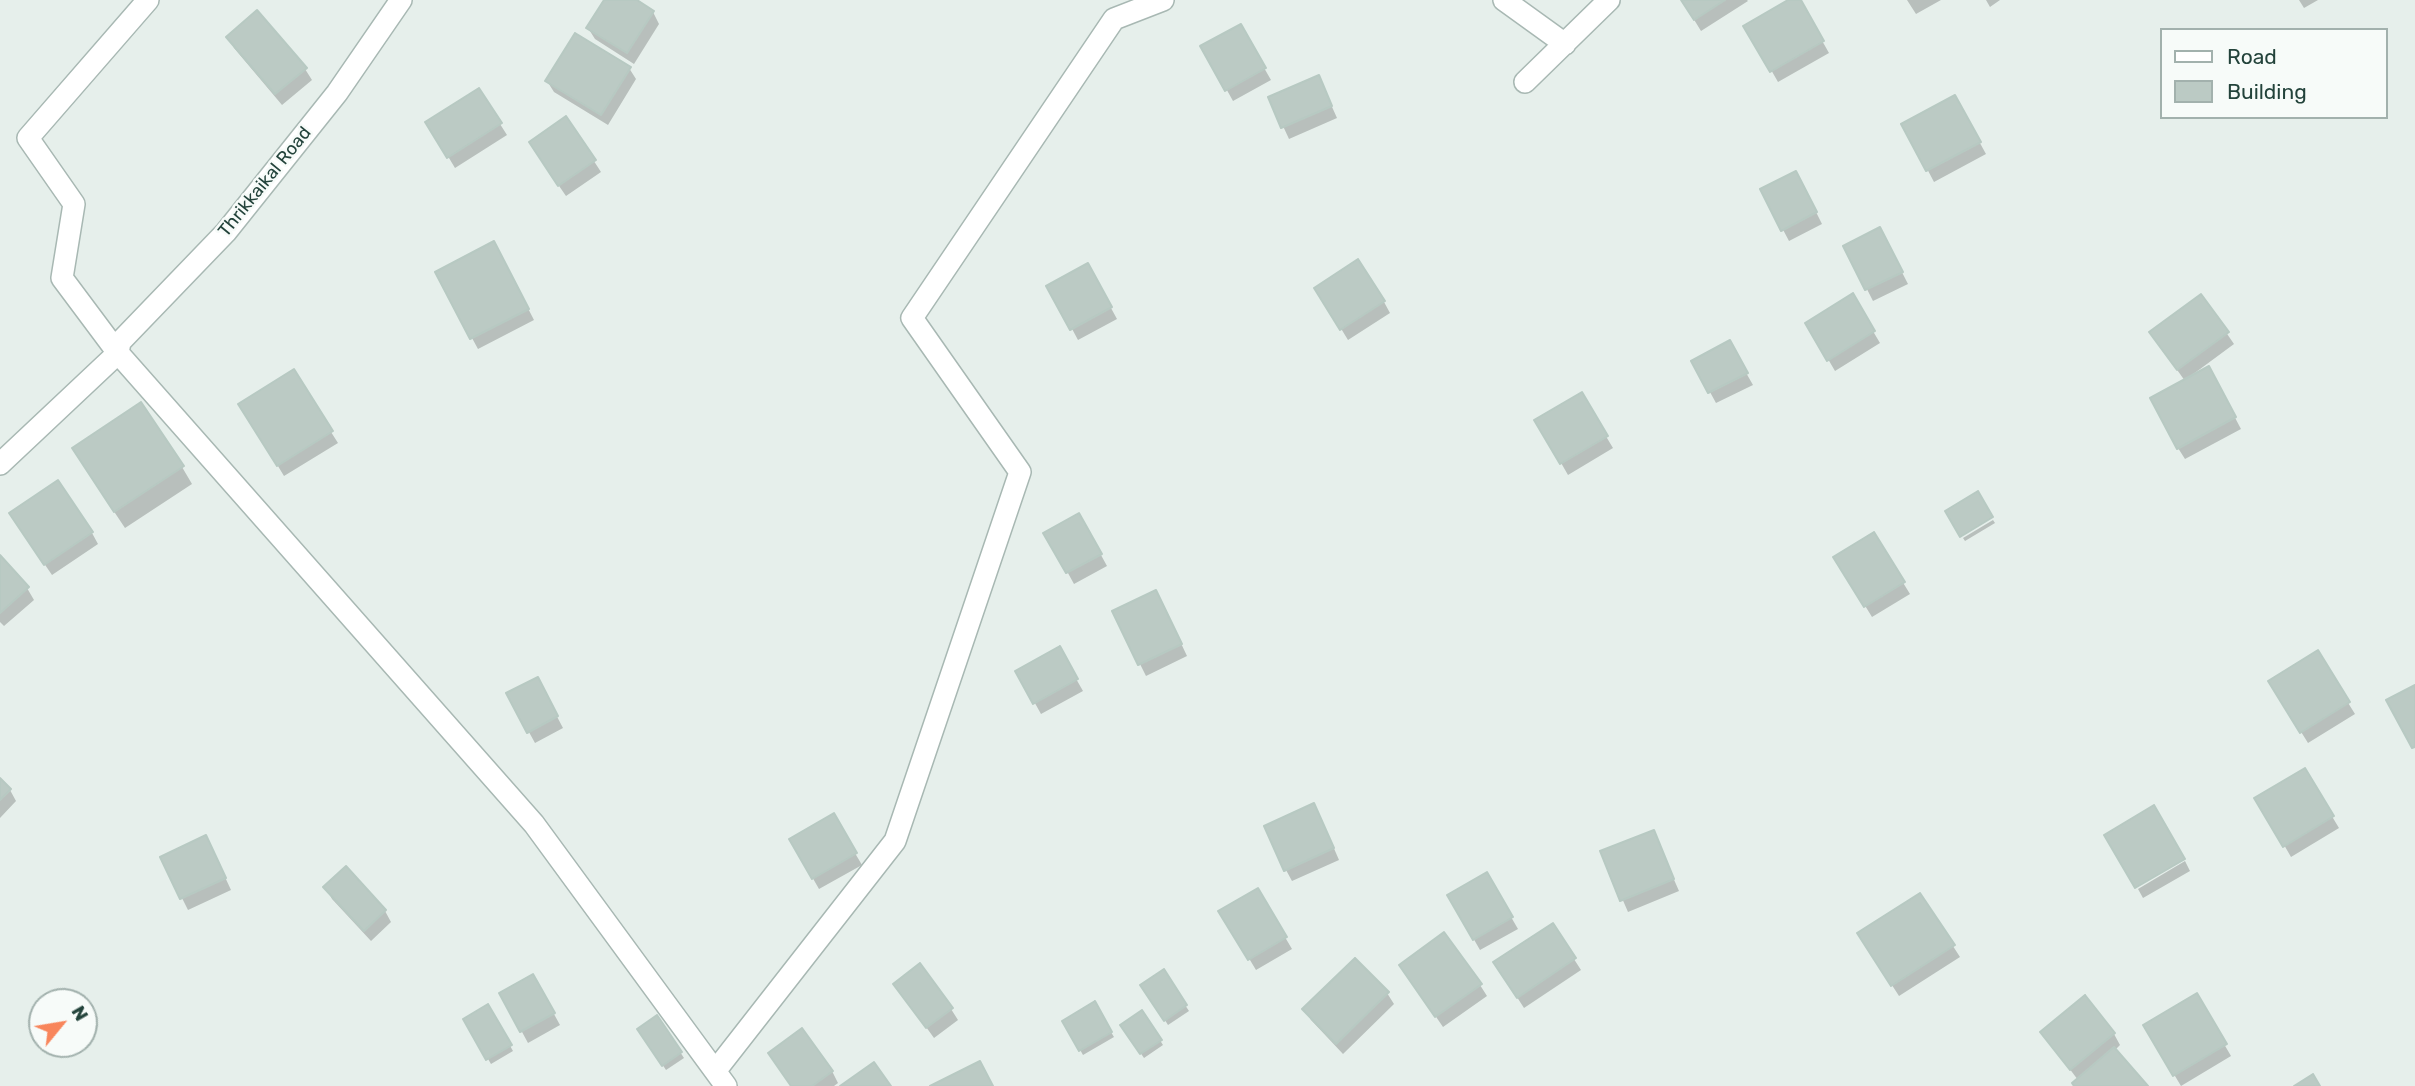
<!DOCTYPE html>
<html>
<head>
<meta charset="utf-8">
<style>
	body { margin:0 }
	#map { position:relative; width:2415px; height:1086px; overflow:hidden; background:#e6efeb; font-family:Rubik,sans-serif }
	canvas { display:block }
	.legend { position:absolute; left:2160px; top:28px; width:228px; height:91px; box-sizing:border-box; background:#f7fbf9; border:2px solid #a2b1ad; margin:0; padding:9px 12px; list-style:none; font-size:21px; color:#23433b }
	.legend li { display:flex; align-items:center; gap:14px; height:35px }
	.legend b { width:35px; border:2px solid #a2b1ad }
	.north { position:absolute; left:28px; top:988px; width:70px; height:70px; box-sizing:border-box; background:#f7fbf9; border:2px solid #a2b1ad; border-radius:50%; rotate:60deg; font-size:19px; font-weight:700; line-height:28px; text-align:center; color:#23433b }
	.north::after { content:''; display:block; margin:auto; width:24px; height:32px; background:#f8855b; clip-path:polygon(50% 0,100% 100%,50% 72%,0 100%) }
</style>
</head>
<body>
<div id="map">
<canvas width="2415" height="1086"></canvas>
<ul class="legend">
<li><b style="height:9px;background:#fff"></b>Road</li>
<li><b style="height:19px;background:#bbcac4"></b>Building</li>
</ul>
<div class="north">N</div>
</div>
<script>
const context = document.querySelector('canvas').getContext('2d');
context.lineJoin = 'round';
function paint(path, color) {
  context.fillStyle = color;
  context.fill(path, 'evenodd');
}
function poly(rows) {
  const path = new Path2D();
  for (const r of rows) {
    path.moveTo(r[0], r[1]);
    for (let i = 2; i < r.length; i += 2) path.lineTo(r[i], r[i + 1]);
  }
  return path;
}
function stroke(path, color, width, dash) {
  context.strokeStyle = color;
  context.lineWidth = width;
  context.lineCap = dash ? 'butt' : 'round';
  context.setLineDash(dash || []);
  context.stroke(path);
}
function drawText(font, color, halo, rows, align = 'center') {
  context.font = font + ' Rubik,sans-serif';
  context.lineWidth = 5;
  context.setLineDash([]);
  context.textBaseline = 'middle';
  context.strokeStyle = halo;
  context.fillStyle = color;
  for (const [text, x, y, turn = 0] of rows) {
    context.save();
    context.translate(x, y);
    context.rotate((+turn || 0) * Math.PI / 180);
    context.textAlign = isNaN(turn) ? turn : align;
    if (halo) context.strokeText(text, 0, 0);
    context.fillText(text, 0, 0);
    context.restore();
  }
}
paint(poly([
	[606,0,634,0,653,12,659,24,634,64,595,39,588,28],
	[1682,0,1747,0,1748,1,1701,31],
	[1791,0,1799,0,1829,53,1778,82,1746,26],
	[1907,0,1941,0,1916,14],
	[1986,0,2000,0,1990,7],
	[2299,0,2318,0,2304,8],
	[1240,26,1271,80,1233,101,1203,47],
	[228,37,305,69,312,80,282,105,234,48],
	[629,68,636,79,608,125,554,92,547,81],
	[1324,89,1337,118,1289,139,1270,98],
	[1955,98,1986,154,1934,182,1904,125],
	[566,118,601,172,566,196,537,154],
	[428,123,500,124,507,135,455,168],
	[1802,184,1822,224,1789,241,1762,190],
	[1886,241,1908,284,1873,301,1845,246],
	[500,254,534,320,478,349,472,338],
	[1088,266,1117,319,1078,340,1049,286],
	[1852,296,1880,343,1835,371,1807,323],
	[2201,296,2234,344,2192,375,2215,380,2241,429,2185,459,2178,448,2185,381,2151,333],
	[1323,299,1384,302,1390,313,1348,340],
	[1729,343,1753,385,1716,403,1693,361],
	[1581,395,1613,448,1568,475,1537,421],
	[247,415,331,432,338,443,284,476],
	[83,465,182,467,192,484,125,528],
	[1079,515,1107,566,1074,584,1046,533],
	[1993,520,1995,523,1965,541,1963,538],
	[17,524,92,533,98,544,52,575],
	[1873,534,1910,594,1872,617,1835,557],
	[0,557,27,588,34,600,4,626,0,622],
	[1162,603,1187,656,1146,676,1114,612],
	[1059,649,1083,691,1041,714,1017,671],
	[2317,653,2355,714,2308,743,2270,682],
	[543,690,563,728,535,743,508,694],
	[2304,770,2339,828,2291,857,2257,798],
	[0,781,10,790,16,801,0,818],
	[833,816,862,865,819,889,791,840],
	[1320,816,1339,860,1292,881,1286,870],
	[1653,832,1679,891,1628,912,1602,852],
	[212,849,231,890,188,910,162,858],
	[2185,861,2190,871,2143,898,2138,889],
	[346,869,385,911,391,922,371,941,332,899,326,887],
	[1486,874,1518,929,1480,950,1449,896],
	[1257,890,1292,949,1256,970,1221,912],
	[1920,895,1960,957,1899,996,1866,945],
	[1552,925,1581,970,1524,1008,1502,974],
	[1163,972,1189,1011,1168,1025,1143,985],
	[533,976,560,1025,528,1043,501,993],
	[1408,976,1480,985,1487,996,1443,1027],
	[895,984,951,1009,958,1020,934,1038],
	[1387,993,1394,1004,1343,1054,1311,1020,1304,1009],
	[2196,996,2231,1056,2181,1086,2145,1026],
	[2084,998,2114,1034,2120,1045,2115,1050,2146,1086,2075,1086,2078,1080,2042,1032],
	[1094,1004,1114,1037,1083,1055,1064,1021],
	[488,1007,513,1051,491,1064,465,1020],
	[1142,1012,1163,1045,1144,1058,1122,1026],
	[657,1017,684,1058,666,1070,639,1029],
	[770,1054,832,1071,838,1083,834,1086,792,1086]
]), '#0003');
const building = poly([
	[604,0,637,0,654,11,627,53,586,28,604,0],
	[1681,0,1725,0,1694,20,1681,0],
	[1788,0,1801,0,1824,41,1770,72,1743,26,1788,0],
	[257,10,307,68,275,94,226,37,257,10],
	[1241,24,1266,68,1225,91,1200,46,1241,24],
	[575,33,631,67,601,115,545,81,575,33],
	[1319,75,1332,106,1281,128,1268,97,1319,75],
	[479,88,502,123,447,158,425,122,479,88],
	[1955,95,1981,142,1926,171,1901,124,1955,95],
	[566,116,596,160,558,186,529,142,566,116],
	[1796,171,1817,212,1781,231,1760,189,1796,171],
	[1880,227,1903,272,1865,290,1843,246,1880,227],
	[494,241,529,309,470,339,435,272,494,241],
	[1358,259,1385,301,1340,330,1314,288,1358,259],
	[1088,263,1112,307,1070,330,1046,286,1088,263],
	[1853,293,1875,331,1827,361,1805,323,1853,293],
	[2201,294,2229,332,2177,370,2149,332,2201,294],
	[1730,340,1748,373,1708,393,1691,361,1730,340],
	[2209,366,2236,417,2177,449,2150,398,2209,366],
	[294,369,333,431,277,466,238,404,294,369],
	[1582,392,1608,436,1560,464,1534,420,1582,392],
	[141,402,184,466,114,512,72,448,141,402],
	[58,480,93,532,44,565,9,513,58,480],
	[1978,491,1993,517,1960,537,1945,511,1978,491],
	[1079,513,1102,554,1066,573,1043,533,1079,513],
	[1874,532,1905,582,1864,607,1833,557,1874,532],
	[0,555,29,587,0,613,0,555],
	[1156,590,1182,644,1138,665,1112,611,1156,590],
	[1060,646,1078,679,1033,704,1015,671,1060,646],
	[2318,650,2350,702,2300,733,2268,681,2318,650],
	[538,677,558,716,527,733,506,693,538,677],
	[2415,685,2415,747,2412,748,2386,700,2415,685],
	[2305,768,2334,816,2283,847,2254,798,2305,768],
	[0,778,11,789,0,800,0,778],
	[1314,803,1334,848,1284,871,1264,826,1314,803],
	[2154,805,2185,859,2135,888,2104,835,2154,805],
	[834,813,857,853,812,879,789,839,834,813],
	[1654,830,1674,879,1620,901,1600,851,1654,830],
	[206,835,226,878,180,899,160,857,206,835],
	[346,866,386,910,364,931,323,887,346,866],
	[1487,872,1513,917,1473,940,1447,895,1487,872],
	[1258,888,1287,937,1248,960,1218,911,1258,888],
	[1920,893,1955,945,1891,986,1857,933,1920,893],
	[1553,923,1576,958,1517,998,1493,962,1553,923],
	[1444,932,1482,984,1435,1017,1399,965,1444,932],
	[1355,958,1389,992,1336,1044,1302,1009,1355,958],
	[920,963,953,1008,926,1028,893,984,920,963],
	[1164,969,1187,1005,1164,1021,1140,985,1164,969],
	[533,974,555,1013,520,1032,499,993,533,974],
	[2197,993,2227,1044,2173,1076,2143,1025,2197,993],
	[2085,995,2115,1033,2070,1070,2040,1032,2085,995],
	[1095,1001,1112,1032,1079,1051,1062,1021,1095,1001],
	[488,1004,512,1045,486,1060,463,1019,488,1004],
	[1142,1010,1162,1040,1140,1054,1120,1025,1142,1010],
	[657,1015,682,1052,662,1066,637,1029,657,1015],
	[802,1028,833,1071,812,1086,791,1086,768,1053,802,1028],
	[2114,1047,2148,1086,2074,1086,2072,1083,2114,1047],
	[980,1061,993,1086,930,1086,980,1061],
	[874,1062,891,1086,840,1086,874,1062],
	[2313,1074,2320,1086,2294,1086,2313,1074]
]);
paint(building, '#bbcac4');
stroke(building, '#b7c9c2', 2);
const minor = poly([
	[148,0,28,138,74,204,62,278,118,353,534,824,726,1086],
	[1504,0,1565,44],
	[1525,82,1609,0],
	[118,353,120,342,226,232,337,93,401,0],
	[0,464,118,353],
	[716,1070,895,841,1020,472,912,318,1114,19,1163,0]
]);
stroke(minor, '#a8b8b3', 24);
stroke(minor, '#fff', 21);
drawText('18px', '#23433b', '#f7fbf9', [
	["Thrikkaikal Road",265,182,-51]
]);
</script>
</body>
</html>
